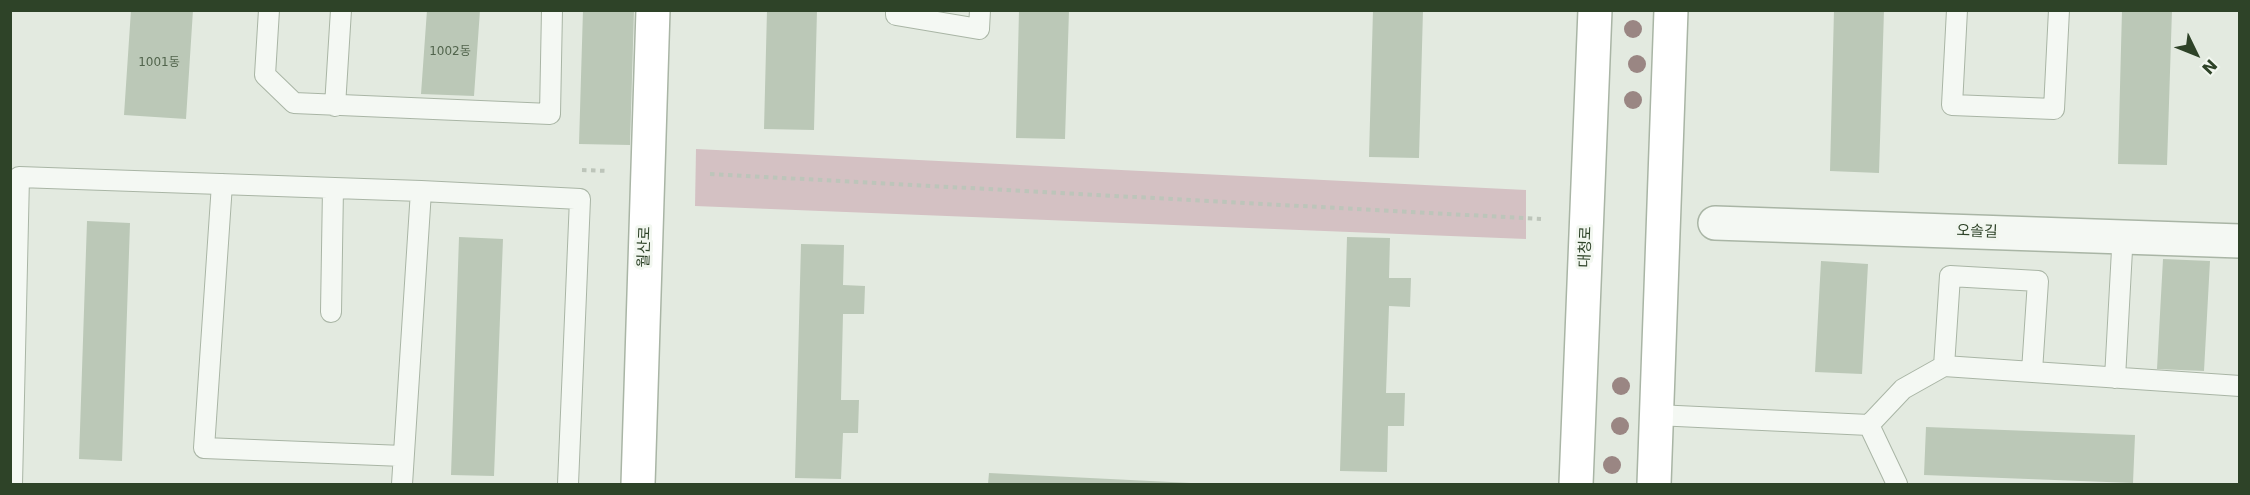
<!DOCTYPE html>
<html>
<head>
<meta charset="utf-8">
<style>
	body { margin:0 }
	#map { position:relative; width:2250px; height:495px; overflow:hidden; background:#e3eae0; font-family:"DejaVu Sans",sans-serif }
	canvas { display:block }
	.frame { position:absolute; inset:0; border:12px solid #2e4328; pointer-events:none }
	.north { position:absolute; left:2166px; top:24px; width:60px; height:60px; -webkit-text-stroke:4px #f2f7f0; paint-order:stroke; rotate:133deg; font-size:16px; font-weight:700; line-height:24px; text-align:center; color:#2e4328 }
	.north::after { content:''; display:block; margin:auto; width:21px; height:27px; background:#2e4328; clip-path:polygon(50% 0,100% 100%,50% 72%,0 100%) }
</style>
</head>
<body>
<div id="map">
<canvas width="2250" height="495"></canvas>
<div class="frame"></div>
<div class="north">N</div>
</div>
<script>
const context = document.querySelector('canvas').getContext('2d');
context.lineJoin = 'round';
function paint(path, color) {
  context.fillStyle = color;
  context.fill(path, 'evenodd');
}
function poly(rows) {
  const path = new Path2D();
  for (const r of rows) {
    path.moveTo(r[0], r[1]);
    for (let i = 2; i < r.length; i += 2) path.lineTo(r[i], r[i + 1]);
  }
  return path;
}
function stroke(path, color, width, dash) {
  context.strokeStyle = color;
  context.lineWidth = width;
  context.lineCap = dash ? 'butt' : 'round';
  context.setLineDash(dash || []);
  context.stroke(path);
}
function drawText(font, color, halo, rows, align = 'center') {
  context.font = font + ' "DejaVu Sans","Noto Sans KR",sans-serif';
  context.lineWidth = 6;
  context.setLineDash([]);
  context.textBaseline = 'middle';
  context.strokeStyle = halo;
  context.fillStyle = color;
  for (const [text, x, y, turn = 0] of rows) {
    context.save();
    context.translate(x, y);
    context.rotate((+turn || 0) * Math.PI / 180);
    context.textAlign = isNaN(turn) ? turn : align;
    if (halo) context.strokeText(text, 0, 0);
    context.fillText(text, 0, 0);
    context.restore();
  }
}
paint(poly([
	[696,149,1526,190,1526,239,695,206]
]), '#d4c1c3');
paint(poly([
	[131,10,193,10,186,119,124,115],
	[427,10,480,10,474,96,421,94],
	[583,10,634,10,630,145,579,144],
	[767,10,817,10,814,130,764,129],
	[1019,10,1069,10,1065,139,1016,138],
	[1373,10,1423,10,1419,158,1369,157],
	[1834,10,1884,10,1879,173,1830,171],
	[2122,10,2172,10,2167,165,2118,164],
	[87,221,130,223,122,461,79,459],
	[459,237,503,239,494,476,451,475],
	[1347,237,1390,238,1389,278,1411,278,1410,307,1389,306,1386,393,1405,393,1404,426,1388,426,1387,472,1340,471],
	[801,244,844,245,843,285,865,286,864,314,843,314,841,400,859,400,858,433,843,433,841,479,795,478],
	[2163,259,2210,261,2204,371,2157,369],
	[1821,261,1868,264,1862,374,1815,372],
	[1926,427,2135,435,2133,483,1924,475],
	[989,473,1191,483,1191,484,988,484]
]), '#bbc8b7');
const lane = poly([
	[269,10,265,75,294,103,550,114,552,10],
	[896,10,896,15,979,29,980,10],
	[1957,10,1952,105,2054,109,2059,10],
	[335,106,341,10],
	[222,184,204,448,403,456],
	[421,191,580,199,568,484],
	[331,312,333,188],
	[1944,366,1950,276,2038,281,2032,371],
	[2115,378,2122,250],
	[1656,415,1869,425,1897,484],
	[1869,425,1903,389,1944,366,2240,386],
	[12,484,19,177,421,191,402,484]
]);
const street = poly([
	[1715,223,2240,241]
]);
const secondary = poly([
	[638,484,653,10],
	[1576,484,1595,10],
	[1654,484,1671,10]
]);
stroke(lane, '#a9b5a5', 22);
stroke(street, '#a9b5a5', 36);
stroke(secondary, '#a9b5a5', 36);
stroke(poly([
	[582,170,608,171],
	[710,174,1541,219]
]), '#bdc5ba', 4, [4.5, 4.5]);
stroke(lane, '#f4f8f3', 20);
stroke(street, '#f4f8f3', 33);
stroke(secondary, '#fff', 33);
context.fillStyle = '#9a8683';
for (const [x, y] of [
	[1633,29],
	[1637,64],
	[1633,100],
	[1621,386],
	[1620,426],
	[1612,465]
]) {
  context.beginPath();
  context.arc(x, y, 9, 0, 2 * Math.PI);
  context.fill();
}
drawText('12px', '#51644c', null, [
	["1002동",450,52],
	["1001동",159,63]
]);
drawText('15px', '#2e4328', '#f2f7f0', [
	["오솔길",1977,232,2],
	["월산로",645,247,-88],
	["대청로",1586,247,-88]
]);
</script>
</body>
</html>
